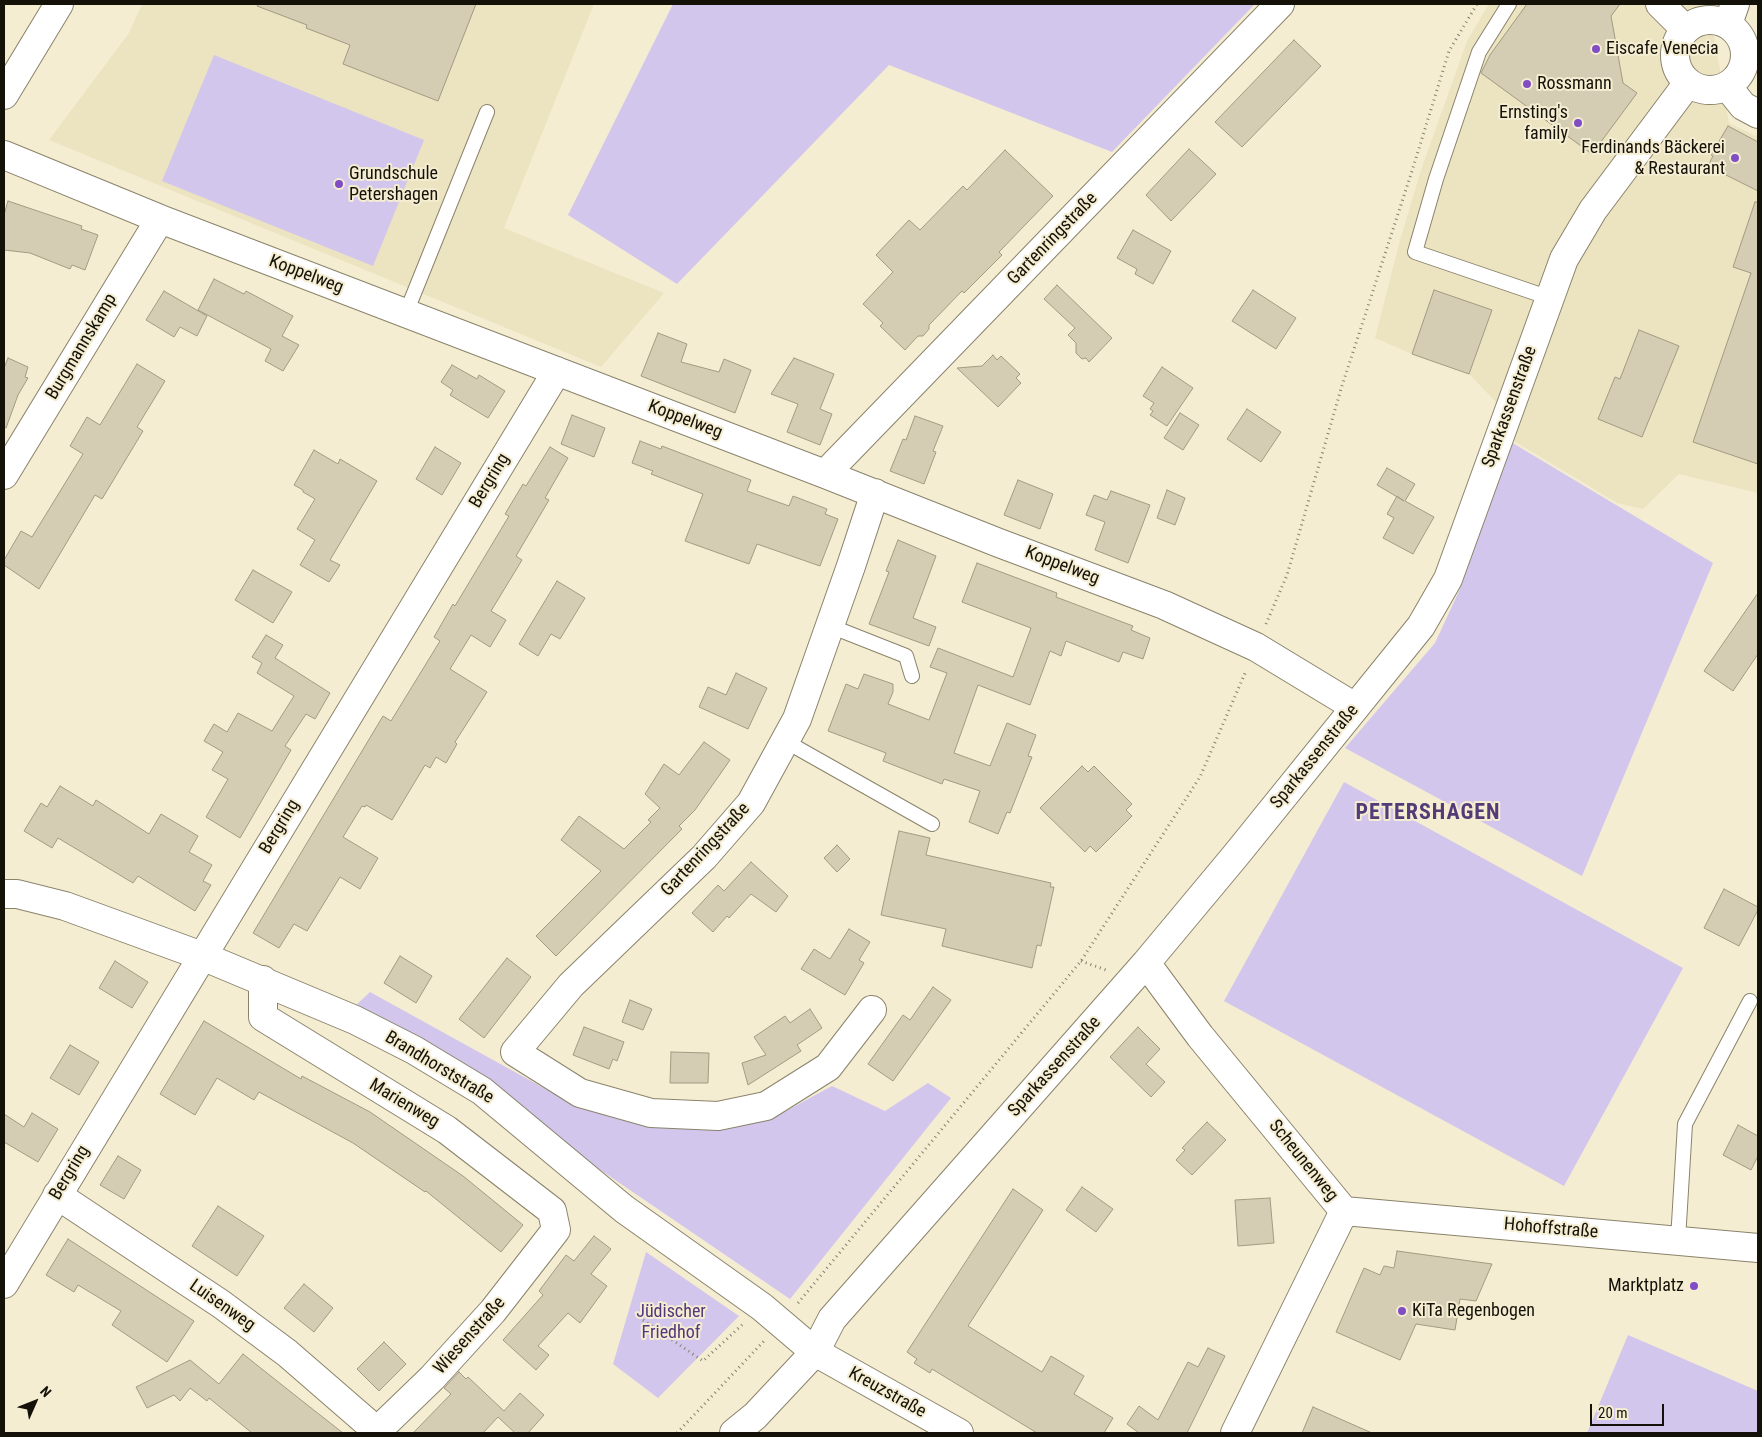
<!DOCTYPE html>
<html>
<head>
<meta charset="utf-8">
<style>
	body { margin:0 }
	#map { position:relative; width:1762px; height:1437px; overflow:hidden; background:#f4edd2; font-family:"Roboto Condensed",sans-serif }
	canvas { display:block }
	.frame { position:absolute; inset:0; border:5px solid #141108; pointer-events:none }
	.north { position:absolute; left:10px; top:1377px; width:50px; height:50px; -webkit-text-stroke:4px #f4edd2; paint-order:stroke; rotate:46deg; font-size:14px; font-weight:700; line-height:20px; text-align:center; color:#141108 }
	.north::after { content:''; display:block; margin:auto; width:18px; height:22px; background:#141108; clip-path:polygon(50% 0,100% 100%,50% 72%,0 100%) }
	.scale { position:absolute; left:1590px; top:1404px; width:74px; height:22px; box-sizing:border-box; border:2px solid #141108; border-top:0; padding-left:6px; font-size:15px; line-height:18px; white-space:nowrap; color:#141108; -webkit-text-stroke:4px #f4edd2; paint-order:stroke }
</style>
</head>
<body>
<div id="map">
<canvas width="1762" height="1437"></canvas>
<div class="frame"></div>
<div class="north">N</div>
<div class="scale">20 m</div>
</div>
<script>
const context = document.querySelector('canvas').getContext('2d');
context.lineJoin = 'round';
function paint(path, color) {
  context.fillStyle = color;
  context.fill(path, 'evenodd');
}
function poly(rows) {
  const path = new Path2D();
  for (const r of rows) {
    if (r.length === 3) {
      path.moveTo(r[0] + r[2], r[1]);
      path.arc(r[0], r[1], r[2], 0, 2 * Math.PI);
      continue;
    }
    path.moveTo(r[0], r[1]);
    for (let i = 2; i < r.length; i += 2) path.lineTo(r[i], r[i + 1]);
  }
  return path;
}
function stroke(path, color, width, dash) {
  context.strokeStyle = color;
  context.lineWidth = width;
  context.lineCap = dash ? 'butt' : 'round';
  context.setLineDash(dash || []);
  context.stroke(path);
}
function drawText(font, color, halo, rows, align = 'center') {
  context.font = font + ' "Roboto Condensed",sans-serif';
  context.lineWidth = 4;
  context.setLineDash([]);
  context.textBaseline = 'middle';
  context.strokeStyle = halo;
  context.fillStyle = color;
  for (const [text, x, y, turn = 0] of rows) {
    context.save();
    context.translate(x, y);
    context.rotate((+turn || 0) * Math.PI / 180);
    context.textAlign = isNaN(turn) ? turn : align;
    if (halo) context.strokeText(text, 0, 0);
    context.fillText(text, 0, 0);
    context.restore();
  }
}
paint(poly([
	[142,4,594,4,504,228,664,293,601,367,49,140,129,33],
	[1489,4,1713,4,1710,12,1729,123,1758,137,1758,493,1679,474,1643,509,1617,503,1507,437,1495,401,1469,374,1412,354,1375,338,1400,240,1422,167,1467,41]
]), '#ece3c1');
paint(poly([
	[673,4,1255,4,1112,152,889,65,677,284,568,215],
	[214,55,424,140,373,266,162,181],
	[1511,442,1713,563,1582,876,1345,748,1435,643,1460,589],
	[1344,782,1683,968,1564,1186,1224,1001],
	[370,992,571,1103,720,1128,771,1119,832,1086,885,1111,928,1083,951,1098,790,1299,552,1137,353,1008],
	[646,1252,739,1316,658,1398,613,1364],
	[1628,1335,1758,1391,1758,1433,1587,1433]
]), '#d3c6ec');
const building = poly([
	[258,4,476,4,438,101,343,64,350,45,306,28,307,25,257,6,258,4],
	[1527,4,1620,4,1611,16,1623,83,1637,93,1592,154,1481,73,1490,55,1527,4],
	[1294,40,1321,66,1242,147,1215,122,1294,40],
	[1728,126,1758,142,1758,191,1708,166,1713,156,1711,155,1728,126],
	[1189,149,1216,174,1171,221,1146,195,1189,149],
	[1005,150,1053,196,999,252,1002,255,964,293,962,291,929,325,929,329,923,336,918,336,905,350,880,326,883,323,863,304,893,272,876,255,909,220,920,230,963,186,967,190,1005,150],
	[8,201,82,226,81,229,98,235,85,270,72,265,70,269,30,253,4,250,4,215,8,201],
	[1755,202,1758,202,1758,464,1693,442,1751,273,1733,267,1755,202],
	[1133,230,1171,251,1153,284,1135,274,1137,269,1117,258,1133,230],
	[214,279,244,294,246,291,293,316,282,336,299,345,283,371,265,361,271,349,198,310,214,279],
	[1057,285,1112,338,1089,362,1086,358,1082,359,1076,353,1076,343,1068,335,1075,328,1044,299,1057,285],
	[1253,290,1296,318,1276,349,1232,321,1253,290],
	[1434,290,1492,310,1469,374,1412,354,1434,290],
	[164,291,207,316,197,336,180,327,174,337,146,320,164,291],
	[1639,330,1679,346,1642,437,1598,419,1615,377,1620,379,1639,330],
	[658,333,687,344,681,362,719,372,724,359,751,370,735,413,641,376,658,333],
	[993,355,997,360,1001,356,1020,374,1016,378,1021,383,998,407,957,368,982,366,993,355],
	[8,358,28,367,25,377,28,378,18,395,6,428,4,427,4,368,8,358],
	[794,358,834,374,820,409,832,414,820,445,787,432,798,404,771,394,794,358],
	[137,364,165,381,137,427,143,431,102,499,95,495,39,589,4,565,4,560,21,531,32,537,83,454,70,446,87,417,100,425,137,364],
	[452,365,477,379,479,375,505,391,488,418,450,395,453,390,441,382,452,365],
	[1162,367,1193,388,1167,426,1150,415,1153,411,1150,409,1154,403,1143,396,1162,367],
	[1247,409,1281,432,1261,462,1227,439,1247,409],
	[1180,413,1199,425,1183,450,1164,438,1180,413],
	[572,415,605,428,594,457,561,444,572,415],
	[915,416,943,426,933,451,936,452,924,484,890,471,903,439,906,440,915,416],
	[640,441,661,449,662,446,751,480,747,491,789,506,793,496,827,509,825,514,838,519,820,566,757,544,749,564,685,541,703,494,651,474,653,471,632,463,640,441],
	[435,447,461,463,442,495,416,479,435,447],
	[550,447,568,458,545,498,549,500,516,556,522,560,491,611,506,620,490,647,471,635,450,669,487,692,455,742,457,744,446,763,436,757,430,768,425,765,392,820,366,805,365,807,362,806,343,837,378,858,360,889,340,877,307,931,294,924,279,948,253,933,383,716,391,721,440,641,434,637,453,604,455,606,509,516,505,514,523,484,526,486,550,447],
	[314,450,338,464,340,459,377,481,330,560,340,565,329,582,300,565,315,540,297,529,315,499,303,492,303,490,294,485,314,450],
	[1387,468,1415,484,1405,501,1434,517,1413,554,1383,538,1394,518,1387,514,1397,496,1404,501,1377,485,1387,468],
	[1018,480,1053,494,1040,529,1004,515,1018,480],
	[1167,490,1185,498,1175,525,1157,518,1167,490],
	[1111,491,1150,505,1128,563,1095,550,1105,522,1086,515,1094,495,1107,500,1111,491],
	[898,540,936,556,913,618,936,627,929,646,869,624,889,572,886,571,898,540],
	[977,563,1057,593,1056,597,1133,626,1131,630,1150,638,1143,659,1123,652,1119,662,1066,641,1061,656,1050,651,1030,705,978,685,954,753,990,766,1007,723,1036,735,1028,756,1032,757,1010,813,1007,812,998,834,969,822,980,791,944,779,942,784,883,761,886,753,828,731,846,684,858,689,864,674,893,684,893,692,888,704,929,720,947,673,930,667,938,648,1013,677,1031,628,962,602,977,563],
	[253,570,292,592,273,623,235,600,253,570],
	[557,581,585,598,560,639,551,634,538,656,519,644,557,581],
	[1758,593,1758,654,1733,691,1704,671,1758,593],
	[266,635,283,645,275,658,330,693,315,719,306,714,285,746,291,750,240,838,206,817,228,779,212,770,223,752,204,741,214,724,227,732,238,713,272,731,294,696,257,673,262,663,252,657,266,635],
	[736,673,767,688,748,729,699,707,708,687,726,695,736,673],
	[704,742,730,760,695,810,679,826,682,829,556,956,536,936,601,871,561,840,579,816,624,849,651,822,648,820,660,808,645,794,664,764,679,775,704,742],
	[1082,766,1088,772,1094,766,1132,804,1126,810,1132,816,1096,852,1090,846,1085,852,1040,808,1082,766],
	[60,786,93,806,96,800,149,834,161,814,198,836,189,852,212,865,203,881,211,885,195,911,138,876,133,883,58,838,52,848,24,831,41,803,47,807,60,786],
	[899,831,930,838,926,855,1051,883,1050,887,1054,887,1041,946,1037,945,1032,968,942,946,946,929,881,915,899,831],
	[837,845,850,859,837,872,824,858,837,845],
	[751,862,788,896,776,912,751,894,729,918,727,916,713,932,692,913,718,885,724,891,751,862],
	[1724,889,1758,907,1758,910,1739,946,1704,928,1724,889],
	[849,929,870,942,859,960,864,963,845,995,801,969,814,949,830,959,849,929],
	[400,956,432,976,416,1003,384,983,400,956],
	[507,958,531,977,484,1038,459,1019,507,958],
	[115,961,148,982,132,1008,99,988,115,961],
	[933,987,951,1000,893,1081,868,1064,903,1015,910,1020,933,987],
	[630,1000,652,1009,643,1030,622,1022,630,1000],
	[810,1009,822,1028,797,1045,801,1051,748,1085,742,1063,766,1055,754,1037,785,1016,790,1023,810,1009],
	[204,1021,301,1079,302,1076,370,1112,463,1176,523,1225,501,1252,426,1191,425,1192,353,1143,259,1092,254,1100,217,1078,195,1115,160,1094,204,1021],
	[584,1027,624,1042,617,1061,613,1059,609,1069,573,1055,584,1027],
	[1138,1027,1160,1049,1146,1064,1165,1082,1151,1097,1110,1057,1138,1027],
	[70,1045,99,1062,79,1095,50,1078,70,1045],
	[671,1052,709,1053,708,1083,670,1083,671,1052],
	[32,1113,58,1129,38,1162,4,1142,4,1114,24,1127,32,1113],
	[1207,1122,1226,1140,1192,1175,1176,1160,1185,1150,1182,1148,1207,1122],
	[1738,1125,1758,1136,1758,1156,1751,1170,1723,1155,1738,1125],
	[118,1156,141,1170,124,1199,100,1185,118,1156],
	[1082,1187,1113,1209,1096,1232,1066,1210,1082,1187],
	[1013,1189,1043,1210,968,1326,1042,1372,1051,1356,1084,1376,1074,1394,1113,1418,1104,1433,1037,1433,932,1369,930,1373,914,1363,917,1359,907,1352,1013,1189],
	[1270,1198,1274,1243,1238,1246,1235,1200,1270,1198],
	[218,1206,264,1236,237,1276,192,1246,218,1206],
	[594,1236,611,1249,591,1274,607,1286,580,1323,568,1313,538,1346,549,1355,536,1370,503,1340,543,1295,539,1291,566,1255,574,1261,594,1236],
	[68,1239,194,1321,167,1362,112,1325,121,1311,78,1285,74,1292,46,1275,68,1239],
	[1397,1251,1492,1264,1476,1301,1460,1299,1455,1330,1416,1324,1400,1360,1336,1332,1364,1268,1380,1275,1384,1266,1394,1268,1397,1251],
	[304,1284,333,1308,314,1332,284,1308,304,1284],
	[384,1342,406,1364,379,1391,357,1369,384,1342],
	[1208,1348,1225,1356,1187,1433,1139,1433,1127,1424,1139,1406,1158,1420,1188,1362,1198,1367,1208,1348],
	[243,1354,301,1400,343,1433,252,1433,209,1398,207,1401,190,1388,180,1401,174,1395,147,1408,136,1387,190,1360,219,1384,243,1354],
	[459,1372,466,1379,468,1377,504,1411,520,1393,544,1415,528,1433,515,1433,498,1417,483,1433,413,1433,451,1394,444,1388,459,1372],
	[1313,1407,1372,1433,1302,1433,1313,1407]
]);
paint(building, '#d4cdb3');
stroke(building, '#a29b82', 1);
const lane = poly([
	[1509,4,1479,52,1436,179,1415,252,1550,298],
	[406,313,487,112],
	[830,626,906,656,912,676],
	[785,741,932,824],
	[1678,1240,1685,1124,1750,1001]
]);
const street = poly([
	[1728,24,1735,4],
	[4,95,59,4],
	[4,155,160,219,825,474,999,543,1164,605,1256,647,1355,707],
	[825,474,1280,4],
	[4,475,160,219],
	[4,894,17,894,65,906,202,956,355,1020,414,1050,482,1091,624,1209,762,1307,815,1352,959,1433],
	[1146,963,1200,1036,1344,1211],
	[263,980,263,1017,447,1130,552,1211,556,1230,493,1311,432,1378,375,1433],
	[872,1010,828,1067,766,1106,718,1116,651,1113,580,1093,515,1052,571,985,704,857,751,803,797,719,851,566,875,493],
	[57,1195,221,1304,287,1353,377,1431],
	[1344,1211,1758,1248],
	[4,1284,557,371],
	[734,1433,755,1416,815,1352,832,1319,1146,963,1236,855,1421,626,1448,579,1564,259,1593,210,1688,83],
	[1235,1433,1344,1211]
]);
const secondary = poly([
	[1660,4,1685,29],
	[1710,55,35],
	[1727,86,1743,106,1758,114]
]);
stroke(lane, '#8a836b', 16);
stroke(street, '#8a836b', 30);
stroke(secondary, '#8a836b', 30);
stroke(poly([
	[1266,624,1287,575,1341,389,1412,171,1449,51,1477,4],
	[1081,961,1106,970],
	[798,1303,1081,961,1200,777,1246,671],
	[643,1320,703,1361,743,1324],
	[677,1433,764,1341]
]), '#86816e', 3, [1, 4]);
stroke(lane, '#fff', 14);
stroke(street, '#fff', 28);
stroke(secondary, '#fff', 28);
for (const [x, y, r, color] of [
	[1596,49,5,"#814dc4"],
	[1527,84,5,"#814dc4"],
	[1578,123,5,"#814dc4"],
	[1735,158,5,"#814dc4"],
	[339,184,5,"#814dc4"],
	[1694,1286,5,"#814dc4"],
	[1402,1311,5,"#814dc4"]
]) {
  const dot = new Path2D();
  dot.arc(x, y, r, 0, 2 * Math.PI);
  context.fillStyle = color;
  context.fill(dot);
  stroke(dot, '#f4edd2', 2);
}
drawText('18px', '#141108', '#f4edd2', [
	["Eiscafe Venecia",1606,49],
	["Rossmann",1537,84],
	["Ernsting's",1568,113,"right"],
	["family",1568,134,"right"],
	["Ferdinands Bäckerei",1725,148,"right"],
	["& Restaurant",1725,169,"right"],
	["Grundschule",349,174],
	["Petershagen",349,195],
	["Marktplatz",1684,1286,"right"],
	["KiTa Regenbogen",1412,1311]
], 'left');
drawText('18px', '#141108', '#f4edd2', [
	["Gartenringstraße",1053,239,-46],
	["Koppelweg",306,275,21],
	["Burgmannskamp",82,347,-59],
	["Sparkassenstraße",1510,407,-70],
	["Koppelweg",685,420,21],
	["Bergring",490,481,-59],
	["Koppelweg",1062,566,21],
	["Sparkassenstraße",1315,757,-51],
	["Bergring",280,827,-59],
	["Gartenringstraße",706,850,-47],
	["Sparkassenstraße",1055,1067,-48],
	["Brandhorststraße",439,1068,31],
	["Marienweg",404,1104,31],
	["Scheunenweg",1303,1161,51],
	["Bergring",70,1173,-59],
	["Hohoffstraße",1551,1229,5],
	["Luisenweg",222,1306,35],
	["Wiesenstraße",470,1336,-48],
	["Kreuzstraße",887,1393,29]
]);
drawText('18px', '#53367c', '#f4edd2', [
	["Jüdischer",671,1312],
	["Friedhof",671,1333]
]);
context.letterSpacing = '1px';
drawText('bold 22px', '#533b77', '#f4edd2', [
	["PETERSHAGEN",1428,813]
]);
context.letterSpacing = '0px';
</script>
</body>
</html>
